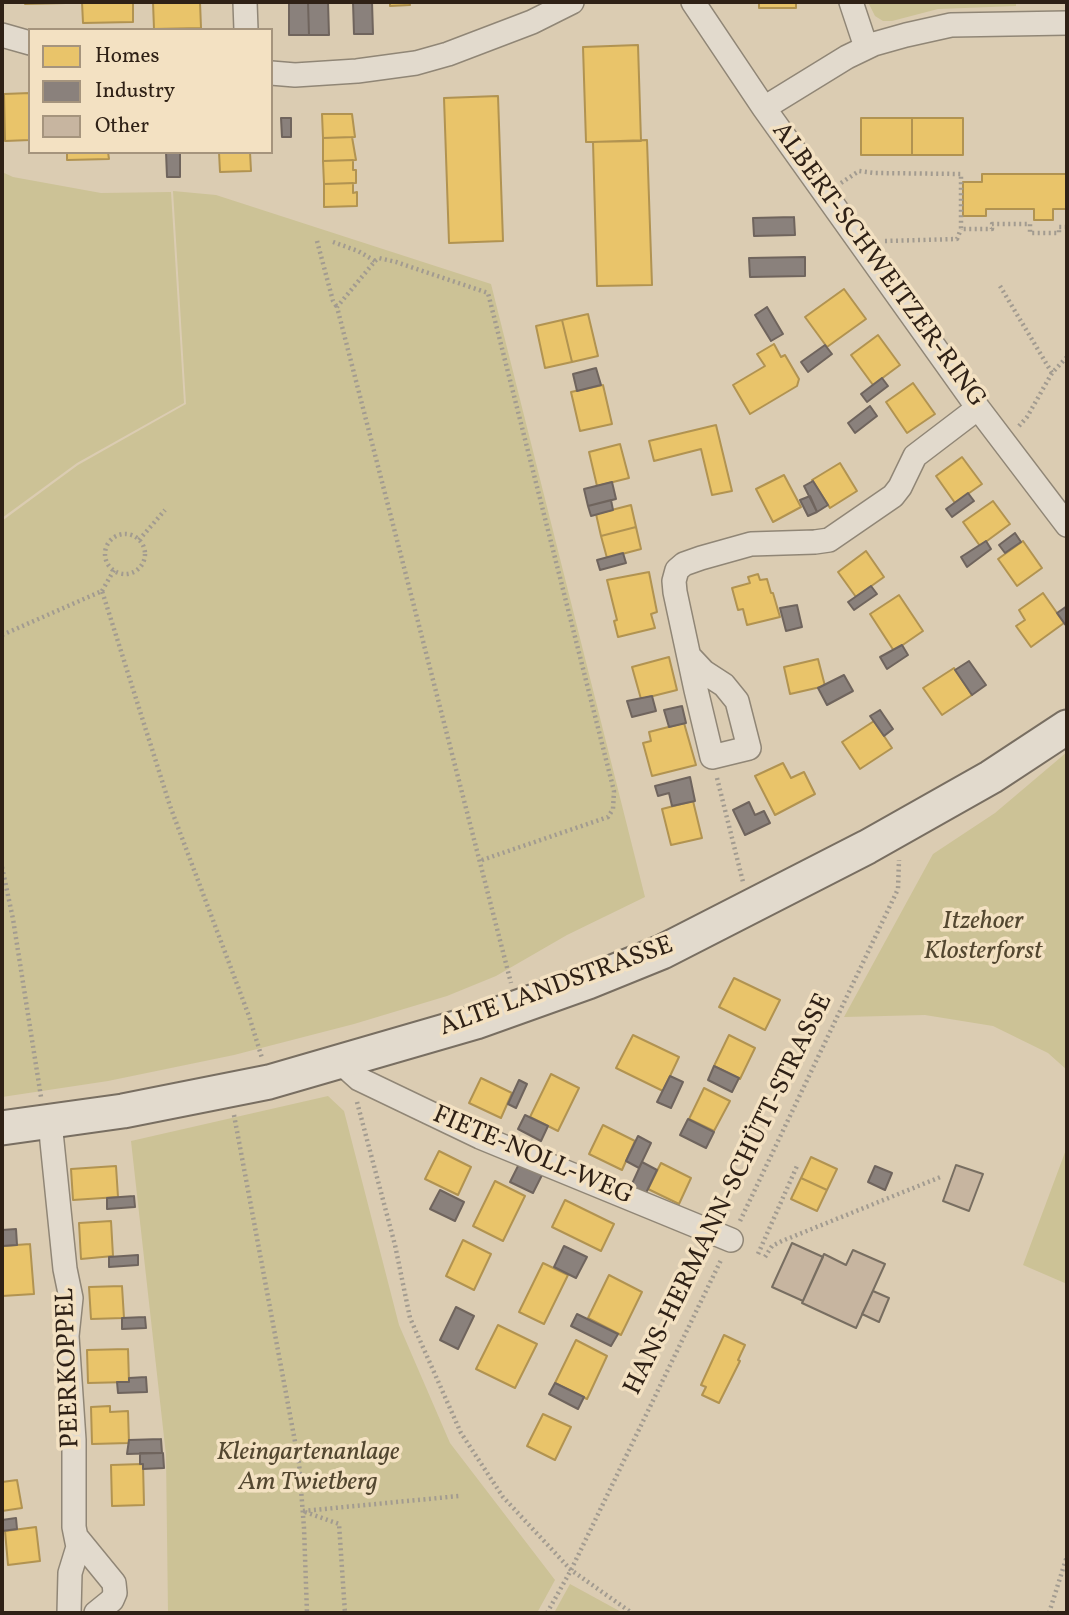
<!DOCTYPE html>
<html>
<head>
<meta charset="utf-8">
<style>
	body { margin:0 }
	#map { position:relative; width:1069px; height:1615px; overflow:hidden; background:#dbccb2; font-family:Vollkorn,serif }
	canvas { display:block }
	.frame { position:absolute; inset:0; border:4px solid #2f2116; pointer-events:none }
	.legend { position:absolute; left:28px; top:28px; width:245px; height:126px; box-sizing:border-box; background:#f3e1c2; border:2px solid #a5947d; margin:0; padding:9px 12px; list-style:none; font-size:21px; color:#2f2116 }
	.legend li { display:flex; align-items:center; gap:14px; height:35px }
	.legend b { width:35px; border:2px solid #a5947d }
</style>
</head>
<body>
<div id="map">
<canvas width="1069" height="1615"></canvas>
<div class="frame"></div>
<ul class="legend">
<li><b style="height:19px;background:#e9c46a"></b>Homes</li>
<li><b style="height:19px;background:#8a817c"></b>Industry</li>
<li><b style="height:19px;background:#c7b5a0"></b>Other</li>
</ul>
</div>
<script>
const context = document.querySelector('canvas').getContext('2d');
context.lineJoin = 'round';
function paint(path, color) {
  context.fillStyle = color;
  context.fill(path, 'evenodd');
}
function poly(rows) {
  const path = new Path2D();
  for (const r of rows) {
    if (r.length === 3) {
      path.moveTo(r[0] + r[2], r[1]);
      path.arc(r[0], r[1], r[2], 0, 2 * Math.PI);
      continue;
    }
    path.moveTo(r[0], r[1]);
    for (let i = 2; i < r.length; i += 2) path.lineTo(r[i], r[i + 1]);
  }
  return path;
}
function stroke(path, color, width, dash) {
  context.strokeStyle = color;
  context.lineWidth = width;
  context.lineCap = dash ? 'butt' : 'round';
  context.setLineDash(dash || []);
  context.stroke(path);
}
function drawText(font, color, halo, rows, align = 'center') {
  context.font = font + ' Vollkorn,serif';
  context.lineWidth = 7;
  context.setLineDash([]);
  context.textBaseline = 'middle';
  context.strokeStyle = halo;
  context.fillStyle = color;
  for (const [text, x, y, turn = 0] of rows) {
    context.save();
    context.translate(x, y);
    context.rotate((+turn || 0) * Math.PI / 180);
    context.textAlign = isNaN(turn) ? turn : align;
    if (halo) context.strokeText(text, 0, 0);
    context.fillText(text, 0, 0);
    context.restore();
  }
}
paint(poly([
	[868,2,1016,2,1016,6,938,9,892,21,883,21,875,16],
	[2,172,13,177,101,193,171,192,184,403,77,463,2,518],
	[173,191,216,195,491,284,645,897,567,935,496,976,447,996,354,1024,234,1055,108,1081,2,1097,2,521,78,465,186,404],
	[1067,752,1067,1070,1048,1053,993,1026,925,1015,844,1017,933,854,995,813],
	[328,1096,344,1111,399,1325,450,1443,555,1580,537,1613,168,1613,166,1455,131,1141],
	[1067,1147,1067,1284,1023,1265],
	[570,1584,623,1613,554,1613]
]), '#ccc296');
const homes = poly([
	[25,2,65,2,66,3,25,4,25,2],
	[82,2,133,2,133,22,83,23,82,2],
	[153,2,200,2,201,28,154,29,153,2],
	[390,2,409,2,410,5,390,6,390,2],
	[759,2,796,2,796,8,759,8,759,2],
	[638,45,641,141,586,142,583,47,638,45],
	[30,93,30,140,5,141,4,94,30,93],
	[498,96,503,241,449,243,444,98,498,96],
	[322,114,352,114,355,137,323,138,322,114],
	[861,118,912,118,912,155,861,155,861,118],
	[912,118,963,118,963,155,912,155,912,118],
	[352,137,356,160,323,161,323,138,352,137],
	[647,140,652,285,597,286,593,142,647,140],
	[67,152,108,152,109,159,67,160,67,152],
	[219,152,250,152,251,171,220,172,219,152],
	[353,160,353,170,356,170,356,183,324,184,323,161,353,160],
	[982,174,1067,174,1067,209,1053,209,1053,220,1034,220,1034,209,986,209,986,216,963,216,963,182,982,182,982,174],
	[353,183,353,193,357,192,357,206,324,207,324,184,353,183],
	[844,289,866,319,827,347,805,317,844,289],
	[588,314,598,356,572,362,562,320,588,314],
	[562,320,572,362,545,368,536,326,562,320],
	[878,335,900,365,873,385,851,355,878,335],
	[774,344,781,357,785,355,799,379,797,386,750,414,733,385,765,366,757,354,774,344],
	[913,383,935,414,907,433,886,402,913,383],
	[603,385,612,424,580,431,571,392,603,385],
	[716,425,732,491,712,495,701,449,654,461,649,441,716,425],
	[620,444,629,478,597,486,589,452,620,444],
	[962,457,982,484,955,503,936,476,962,457],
	[840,463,857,491,830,508,812,480,840,463],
	[784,475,801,507,773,522,756,489,784,475],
	[993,501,1010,524,980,546,963,522,993,501],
	[631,505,636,527,601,536,596,514,631,505],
	[636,527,641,549,607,558,601,536,636,527],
	[1023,541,1042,568,1017,586,998,559,1023,541],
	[866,551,884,577,856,597,838,572,866,551],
	[649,572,657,612,651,614,655,628,618,637,614,621,617,620,607,580,649,572],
	[758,574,760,580,767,579,771,593,773,593,780,617,747,625,743,609,738,610,732,588,750,583,748,577,758,574],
	[1043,593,1064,623,1031,647,1016,626,1025,620,1019,610,1043,593],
	[899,595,923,631,894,651,870,614,899,595],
	[669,657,677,690,641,699,632,667,669,657],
	[818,659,825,686,790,694,784,667,818,659],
	[954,668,972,695,942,715,923,688,954,668],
	[874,721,892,748,860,769,842,742,874,721],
	[684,723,696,765,652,776,643,743,651,741,649,732,684,723],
	[783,763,791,778,804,772,815,794,775,815,755,776,783,763],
	[693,801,702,838,671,845,662,809,693,801],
	[734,978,780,1000,765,1030,719,1007,734,978],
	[633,1035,679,1057,663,1091,616,1068,633,1035],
	[729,1035,755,1048,740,1079,714,1066,729,1035],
	[551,1074,579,1088,558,1131,530,1117,551,1074],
	[481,1078,512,1093,501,1118,469,1103,481,1078],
	[704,1088,730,1101,714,1131,689,1119,704,1088],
	[603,1125,635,1141,622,1170,589,1154,603,1125],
	[439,1151,471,1167,458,1195,425,1179,439,1151],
	[811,1157,837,1169,827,1190,801,1178,811,1157],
	[661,1163,691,1178,679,1204,648,1189,661,1163],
	[116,1166,118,1197,73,1200,71,1169,116,1166],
	[801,1178,827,1190,817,1211,791,1199,801,1178],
	[495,1181,525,1196,503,1241,473,1226,495,1181],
	[565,1200,614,1224,601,1251,552,1227,565,1200],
	[111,1221,113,1256,81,1259,79,1223,111,1221],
	[463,1240,491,1254,474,1290,446,1276,463,1240],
	[30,1244,34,1294,2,1296,2,1246,30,1244],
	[543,1263,568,1275,544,1324,519,1312,543,1263],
	[609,1275,642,1292,621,1335,588,1318,609,1275],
	[122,1286,124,1318,91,1319,89,1287,122,1286],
	[498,1325,537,1344,515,1388,476,1369,498,1325],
	[724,1335,745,1345,738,1360,740,1361,719,1403,702,1395,706,1387,701,1385,724,1335],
	[576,1340,607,1356,587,1399,555,1383,576,1340],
	[128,1349,129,1382,88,1383,87,1350,128,1349],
	[110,1406,110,1412,128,1411,129,1443,92,1444,91,1407,110,1406],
	[543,1414,571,1427,555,1460,527,1446,543,1414],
	[143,1464,144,1505,112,1506,111,1465,143,1464],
	[17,1480,22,1508,2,1511,2,1482,17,1480],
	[36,1527,40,1561,8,1565,5,1531,36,1527]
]);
paint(homes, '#e9c46a');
stroke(homes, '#b19351', 2);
const industry = poly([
	[289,2,308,2,309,35,289,35,289,2],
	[308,2,328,2,329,35,309,35,308,2],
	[353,2,372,2,373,34,354,34,353,2],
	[281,118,291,118,291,137,282,137,281,118],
	[166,152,180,152,180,177,167,177,166,152],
	[794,217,795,235,754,236,753,218,794,217],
	[805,257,805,276,750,277,749,258,805,257],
	[767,307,783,334,771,341,755,315,767,307],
	[825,345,832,354,808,372,801,362,825,345],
	[596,368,601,385,577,391,573,374,596,368],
	[882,378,888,386,867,402,861,394,882,378],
	[870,406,877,416,855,433,848,423,870,406],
	[813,481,828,505,817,512,804,486,813,481],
	[612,482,616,499,588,506,584,489,612,482],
	[968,493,974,501,952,517,946,509,968,493],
	[810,496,817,512,808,516,800,500,810,496],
	[611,500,613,510,591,516,588,506,611,500],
	[1015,533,1021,542,1005,553,999,545,1015,533],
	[986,541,991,549,967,567,961,557,986,541],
	[623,553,626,563,600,570,597,560,623,553],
	[871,586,877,594,854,610,848,602,871,586],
	[797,605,802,627,786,631,780,608,797,605],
	[1067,606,1067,627,1057,613,1067,606],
	[902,645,908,655,887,669,880,657,902,645],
	[969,661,986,685,972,695,955,670,969,661],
	[844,675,853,691,827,705,818,688,844,675],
	[652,696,656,711,632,717,627,701,652,696],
	[682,706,686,723,669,727,664,710,682,706],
	[880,710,893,729,884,736,870,716,880,710],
	[690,777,695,801,672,806,669,793,658,796,655,786,690,777],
	[749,802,755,815,764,811,770,823,745,835,733,810,749,802],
	[714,1066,739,1078,732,1092,708,1080,714,1066],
	[670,1076,683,1082,671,1108,657,1102,670,1076],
	[519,1080,527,1084,516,1108,508,1104,519,1080],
	[525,1115,548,1126,541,1141,518,1129,525,1115],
	[688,1119,714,1132,706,1148,680,1135,688,1119],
	[638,1136,651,1143,639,1168,626,1161,638,1136],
	[642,1162,657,1170,646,1193,631,1186,642,1162],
	[519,1164,542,1175,533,1193,510,1182,519,1164],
	[875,1166,892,1173,885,1190,868,1182,875,1166],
	[440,1190,464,1202,455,1221,430,1209,440,1190],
	[134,1196,135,1207,107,1209,107,1198,134,1196],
	[16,1229,17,1245,2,1246,2,1230,16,1229],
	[564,1246,587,1257,576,1278,554,1267,564,1246],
	[138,1255,138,1265,109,1267,109,1257,138,1255],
	[456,1307,474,1316,458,1349,440,1340,456,1307],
	[577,1314,618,1334,611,1346,571,1326,577,1314],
	[145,1317,146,1328,122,1329,122,1318,145,1317],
	[146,1377,147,1392,118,1393,117,1382,129,1382,129,1378,146,1377],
	[555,1383,584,1397,578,1409,549,1394,555,1383],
	[161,1439,162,1453,127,1454,129,1440,161,1439],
	[140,1453,163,1453,164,1468,143,1469,143,1464,140,1464,140,1453],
	[16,1518,17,1529,2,1531,2,1520,16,1518]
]);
paint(industry, '#8a817c');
stroke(industry, '#6f645d', 2);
const building = poly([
	[956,1165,983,1174,969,1211,943,1201,956,1165],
	[792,1243,823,1257,803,1301,772,1287,792,1243],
	[853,1250,885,1264,856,1328,802,1303,824,1254,846,1265,853,1250],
	[873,1291,889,1298,879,1322,862,1314,873,1291]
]);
paint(building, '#c7b5a0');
stroke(building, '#786e61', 2);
const street = poly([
	[245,2,246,30],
	[693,2,764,108,978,408,1067,525],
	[851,2,866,47],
	[2,35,30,43],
	[271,73,295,75,357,71,416,63,448,54,532,22,572,2],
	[764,108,847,57,874,44,906,35,951,25,1067,23],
	[689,656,704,672,724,685,737,701,749,748,712,757,696,690,675,592,674,581,677,570,684,564,701,558,751,544,815,542,829,540,893,496,900,487,915,456,978,408],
	[340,1062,359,1079,480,1137,731,1240],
	[50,1122,65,1269,71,1298,67,1336,74,1440,74,1527,78,1547,70,1573,69,1613],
	[78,1539,114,1583,115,1593,112,1600,96,1613]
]);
const secondary = poly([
	[2,1128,123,1111,269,1082,476,1022,588,982,662,952,867,847,991,777,1067,727]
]);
stroke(street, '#908676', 26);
stroke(secondary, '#786e61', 37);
stroke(poly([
	[841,183,859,171,875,173,961,174,961,229,992,229,992,224,1030,224,1030,233,1059,233,1059,227,1067,227],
	[317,241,333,301,337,307],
	[885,241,957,239,961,229],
	[333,242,358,251,375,261,337,307,511,983],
	[375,261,379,258,396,262,488,293,614,791,613,809,608,817,479,861],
	[1000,286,1052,373],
	[1019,426,1027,417,1052,373,1067,357],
	[125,554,20],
	[139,540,165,510],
	[102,591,114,570],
	[2,635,102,591,170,806,249,1016,262,1058],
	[717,778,743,882],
	[2,867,13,919,41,1097],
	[357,1102,395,1245,410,1318,461,1433,503,1497,571,1570,632,1613],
	[234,1115,299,1463,304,1528,307,1613],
	[740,1221,898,889,899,860],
	[758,1254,797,1166],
	[765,1257,772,1246,782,1241,943,1176],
	[303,1511,459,1496],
	[305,1512,339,1524,345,1613],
	[547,1613,571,1570,722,1258],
	[1049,1613,1067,1556]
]), '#a29b90', 4.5, [2, 3.5]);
stroke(street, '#e2dacd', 23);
stroke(secondary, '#e2dacd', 33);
drawText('26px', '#2f2116', '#f3e1c2', [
	["ALBERT-SCHWEITZER-RING",877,266,54],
	["ALTE LANDSTRASSE",557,988,-20],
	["FIETE-NOLL-WEG",532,1157,23],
	["HANS-HERMANN-SCHÜTT-STRASSE",730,1195,-64],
	["PEERKOPPEL",70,1368,-92]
]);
drawText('italic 26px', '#534730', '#f3e1c2', [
	["Itzehoer",983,923],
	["Klosterforst",983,953],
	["Kleingartenanlage",308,1454],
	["Am Twietberg",308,1484]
]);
</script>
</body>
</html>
